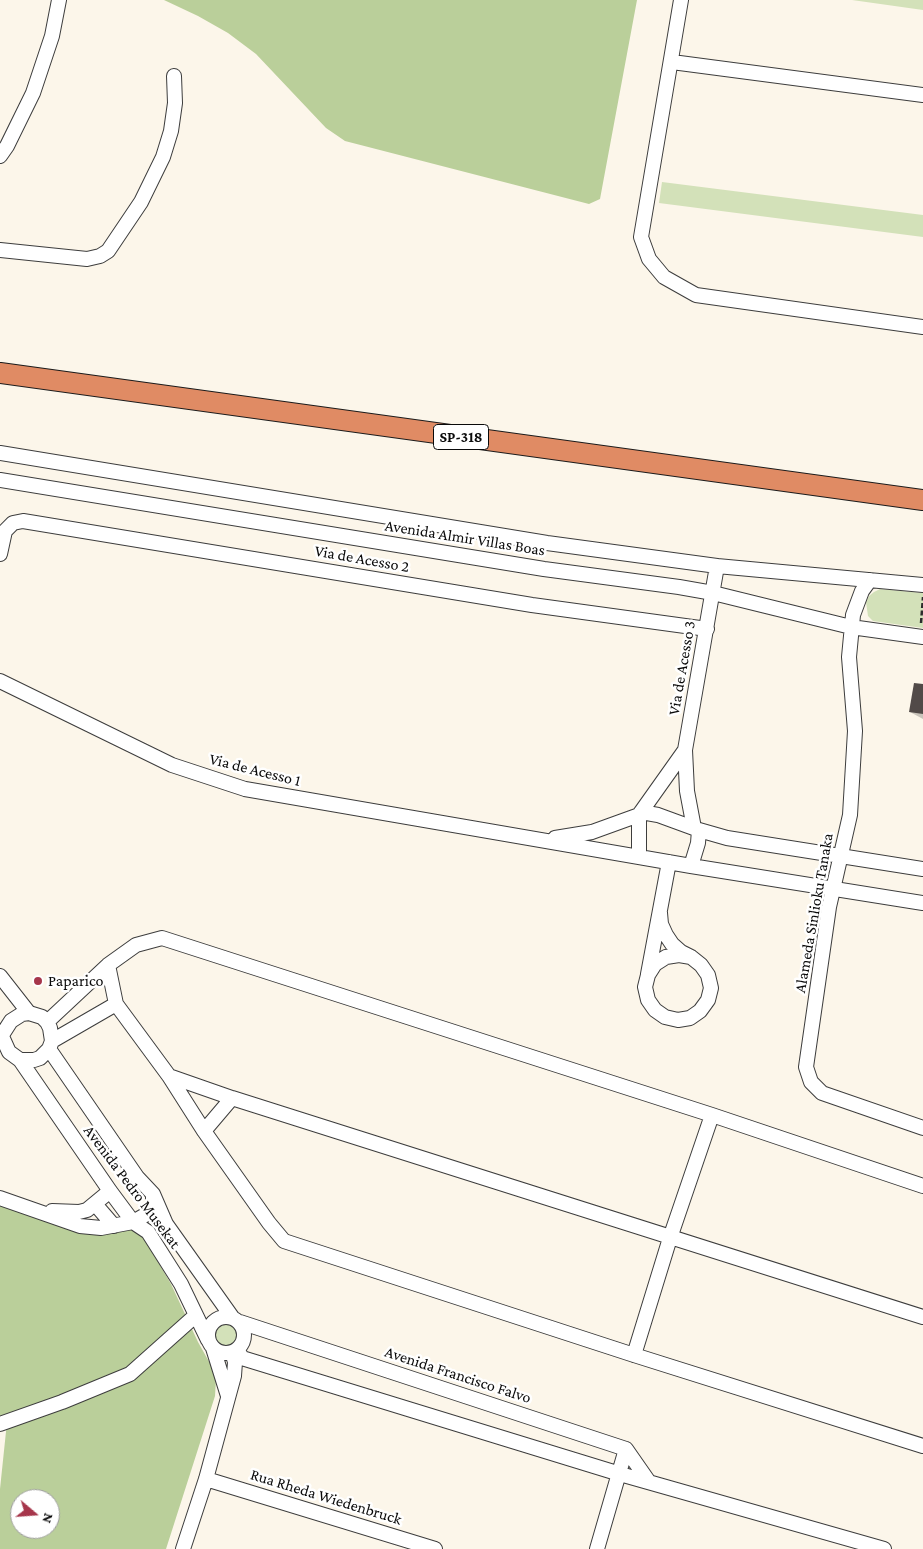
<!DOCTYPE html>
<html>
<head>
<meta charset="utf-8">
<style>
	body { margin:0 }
	#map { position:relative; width:923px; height:1549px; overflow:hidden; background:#fcf6ea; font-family:"Crimson Pro",serif }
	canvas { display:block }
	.north { position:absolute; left:10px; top:1489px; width:50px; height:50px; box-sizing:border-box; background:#fff; border:1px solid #9d9d9d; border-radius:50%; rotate:108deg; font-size:14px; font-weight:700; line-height:20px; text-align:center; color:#0a0a0a }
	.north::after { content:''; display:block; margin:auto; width:18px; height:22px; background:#a6364b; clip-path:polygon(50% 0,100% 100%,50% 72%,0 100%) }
</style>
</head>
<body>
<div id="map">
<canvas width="923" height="1549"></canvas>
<div class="north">N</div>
</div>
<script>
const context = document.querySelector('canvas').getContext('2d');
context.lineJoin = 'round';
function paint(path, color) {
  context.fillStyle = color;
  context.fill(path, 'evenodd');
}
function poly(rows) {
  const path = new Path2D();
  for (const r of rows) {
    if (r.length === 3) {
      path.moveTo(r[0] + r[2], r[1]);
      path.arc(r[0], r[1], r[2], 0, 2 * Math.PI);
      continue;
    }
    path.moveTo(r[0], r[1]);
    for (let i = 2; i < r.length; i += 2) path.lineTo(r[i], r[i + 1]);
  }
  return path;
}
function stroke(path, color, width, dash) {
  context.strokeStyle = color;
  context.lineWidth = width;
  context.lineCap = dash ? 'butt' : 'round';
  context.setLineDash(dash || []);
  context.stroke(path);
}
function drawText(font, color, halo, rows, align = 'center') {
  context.font = font + ' "Crimson Pro",serif';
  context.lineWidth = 5;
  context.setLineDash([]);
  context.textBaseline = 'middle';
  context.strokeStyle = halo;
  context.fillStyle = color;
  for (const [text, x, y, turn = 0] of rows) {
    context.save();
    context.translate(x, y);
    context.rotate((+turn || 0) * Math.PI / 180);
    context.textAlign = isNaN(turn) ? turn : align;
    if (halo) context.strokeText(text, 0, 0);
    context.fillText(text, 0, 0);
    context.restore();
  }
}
paint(poly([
	[852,0,923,0,923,10],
	[662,182,923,215,923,237,659,203],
	[880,589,923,593,923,628,873,621,868,616,866,602,869,596,874,592],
	[225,1334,13]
]), '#d3e1b9');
paint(poly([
	[164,0,637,0,600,199,589,204,345,141,326,128,256,54,228,33,198,16],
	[0,1204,72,1227,131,1225,141,1233,171,1284,198,1342,212,1367,216,1379,215,1396,166,1549,0,1549,0,1489,7,1422,0,1421],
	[20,1499,50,1499,50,1529,20,1529]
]), '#bacf9a');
paint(poly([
	[923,685,923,719,910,712]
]), '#0003');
paint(poly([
	[914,683,923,684,923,714,909,712]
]), '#514a48');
const minor = poly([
	[681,0,641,237,649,259,664,277,696,295,923,327],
	[672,62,923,95],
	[0,156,7,146,33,93,52,36,59,0],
	[0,250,87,259,100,256,108,251,141,202,163,157,171,131,175,103,174,76],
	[0,453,547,543,717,566,923,585],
	[0,480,544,569,679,587,713,593,851,627,923,637],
	[0,554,5,531,13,523,23,521,532,605,707,629],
	[870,580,862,591,853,615,849,657,855,731,850,815,829,907,806,1067,811,1082,822,1093,923,1128],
	[0,681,172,765,245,789,639,857],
	[641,812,685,750],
	[694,828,687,791,685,750,717,566],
	[699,830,698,843,691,866,639,857,639,815,641,812,658,815,699,830,727,838,923,869],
	[555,838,592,832,639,815],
	[691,866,923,903],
	[660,913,661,924,666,935,672,944,681,952,691,957,701,965,708,975,711,988,708,1000,700,1011,690,1018,678,1020,665,1017,655,1010,648,1000,645,987,648,975,655,964,666,957,679,955,691,957],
	[108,965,116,1004,169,1076,204,1131,269,1223,284,1241,634,1355,923,1446],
	[648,974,669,862],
	[0,976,29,1013],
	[47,1022,108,965,136,945,162,938,712,1115,923,1186],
	[0,1032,9,1052,20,1060,34,1060,40,1058,49,1049,52,1041,50,1028,47,1022,42,1017,29,1013,22,1014,11,1021,2,1035],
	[52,1041,116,1004],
	[49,1049,137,1177,153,1194,166,1224,232,1317],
	[20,1060,110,1191,133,1222,148,1232,181,1284,208,1340],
	[169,1076,232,1098,923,1317],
	[204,1131,232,1098],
	[0,1198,80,1226,101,1228,133,1222,147,1214,153,1206,153,1194],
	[95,1204,114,1226],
	[52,1211,79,1212,87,1210,110,1191],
	[226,1335,18],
	[240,1322,626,1449,649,1482],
	[213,1348,228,1396],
	[237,1349,242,1358,620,1474,884,1549],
	[634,1355,670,1238,712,1115],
	[0,1424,62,1402,130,1374,195,1316],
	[206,1479,435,1549],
	[183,1549,206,1479,234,1376,235,1362,232,1352],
	[597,1549,626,1449]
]);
const highway = poly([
	[0,373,923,500]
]);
stroke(minor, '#3d3d3d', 16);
stroke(highway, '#1b1b1b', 22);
stroke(poly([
	[921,623,923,597]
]), '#2c2c2c', 2.5, [5, 2.5]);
stroke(minor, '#fff', 14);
stroke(highway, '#e08b64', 20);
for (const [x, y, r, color] of [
	[38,981,5,"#a6364b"]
]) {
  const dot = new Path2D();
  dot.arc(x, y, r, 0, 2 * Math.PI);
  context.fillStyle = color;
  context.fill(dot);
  stroke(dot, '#fff', 2);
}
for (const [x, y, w] of [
	[461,437,55]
]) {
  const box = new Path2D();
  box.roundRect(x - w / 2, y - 12.5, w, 25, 4);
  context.fillStyle = '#fff';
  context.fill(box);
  stroke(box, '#0a0a0a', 1);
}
drawText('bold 15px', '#0a0a0a', null, [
	["SP-318",461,437]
]);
drawText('16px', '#0a0a0a', '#fff', [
	["Avenida Almir Villas Boas",465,538,9],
	["Via de Acesso 2",362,559,10],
	["Via de Acesso 3",682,668,-80],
	["Via de Acesso 1",255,770,14],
	["Alameda Sinlioku Tanaka",814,913,-80],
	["Avenida Pedro Musekat",132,1187,53],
	["Avenida Francisco Falvo",458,1375,18],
	["Rua Rheda Wiedenbruck",326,1497,17]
]);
drawText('16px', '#0a0a0a', '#fff', [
	["Paparico",48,981]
], 'left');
</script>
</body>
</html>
